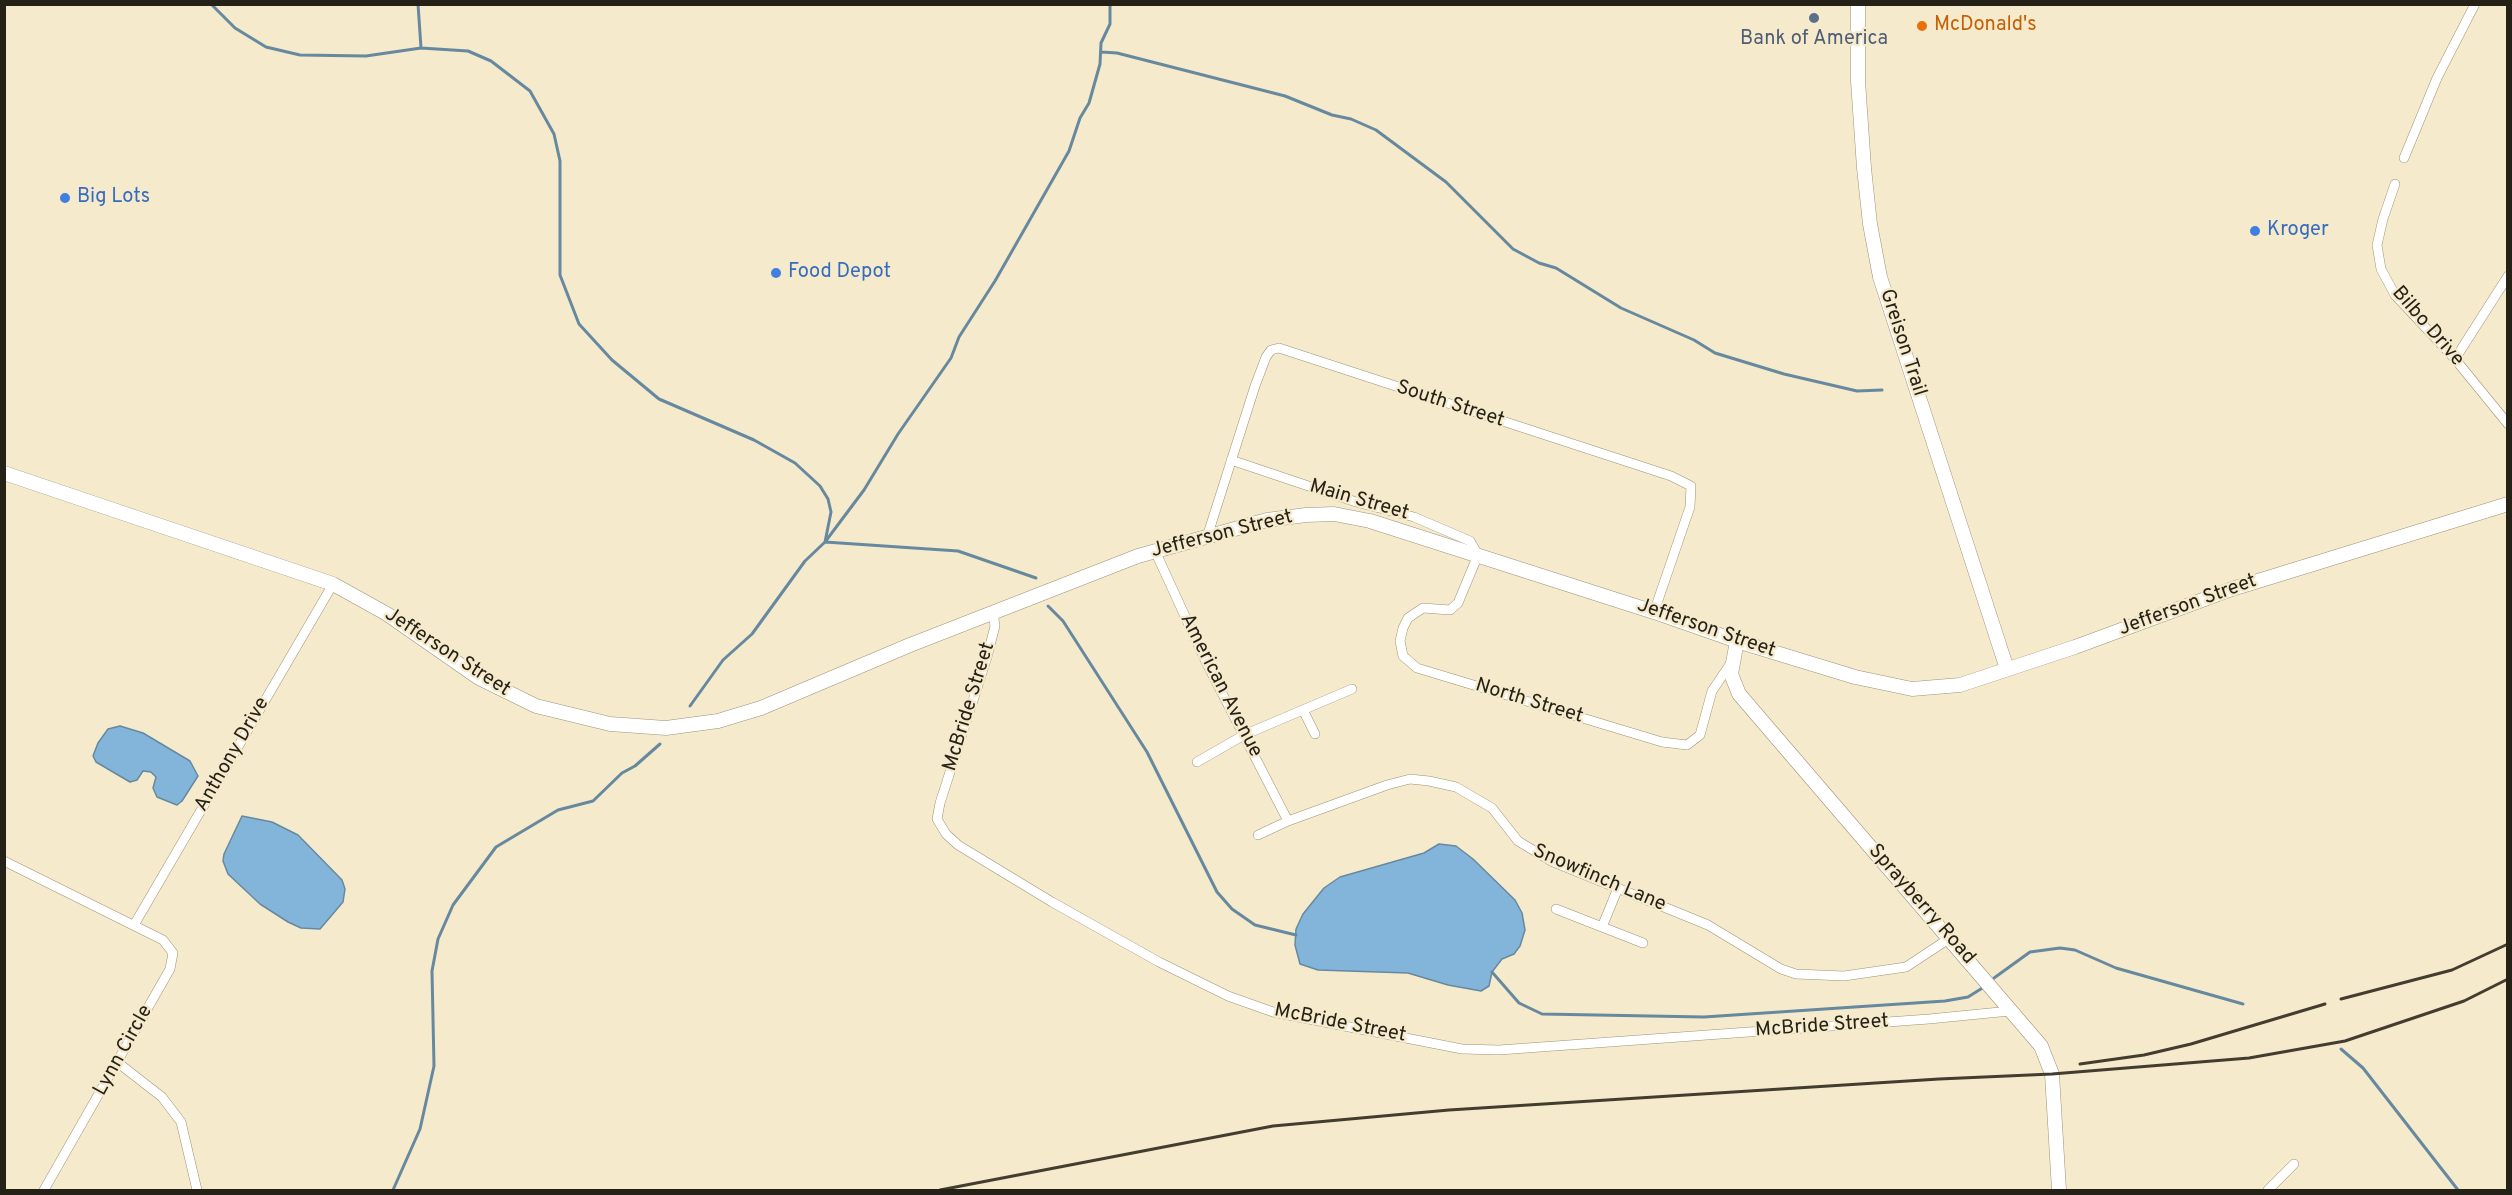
<!DOCTYPE html>
<html>
<head>
<meta charset="utf-8">
<style>
	body { margin:0 }
	#map { position:relative; width:2512px; height:1195px; overflow:hidden; background:#f6eacc; font-family:Overpass,sans-serif }
	canvas { display:block }
	.frame { position:absolute; inset:0; border:6px solid #262116; pointer-events:none }
</style>
</head>
<body>
<div id="map">
<canvas width="2512" height="1195"></canvas>
<div class="frame"></div>
</div>
<script>
const context = document.querySelector('canvas').getContext('2d');
context.lineJoin = 'round';
function paint(path, color) {
  context.fillStyle = color;
  context.fill(path, 'evenodd');
}
function poly(rows) {
  const path = new Path2D();
  for (const r of rows) {
    path.moveTo(r[0], r[1]);
    for (let i = 2; i < r.length; i += 2) path.lineTo(r[i], r[i + 1]);
  }
  return path;
}
function stroke(path, color, width, dash) {
  context.strokeStyle = color;
  context.lineWidth = width;
  context.lineCap = dash ? 'butt' : 'round';
  context.setLineDash(dash || []);
  context.stroke(path);
}
function drawText(font, color, halo, rows, align = 'center') {
  context.font = font + ' Overpass,sans-serif';
  context.lineWidth = 4.5;
  context.setLineDash([]);
  context.textBaseline = 'middle';
  context.strokeStyle = halo;
  context.fillStyle = color;
  for (const [text, x, y, turn = 0] of rows) {
    context.save();
    context.translate(x, y);
    context.rotate((+turn || 0) * Math.PI / 180);
    context.textAlign = isNaN(turn) ? turn : align;
    if (halo) context.strokeText(text, 0, 0);
    context.fillText(text, 0, 0);
    context.restore();
  }
}
const water = poly([
	[120,726,143,733,190,761,198,776,182,801,177,805,157,797,153,788,156,777,151,772,143,771,137,780,130,782,96,762,93,756,98,743,108,729,120,726],
	[242,816,272,822,298,835,342,880,345,889,343,902,320,929,301,928,288,922,260,904,228,874,223,861,224,854,242,816],
	[1439,844,1456,846,1473,859,1515,900,1522,913,1525,930,1520,946,1514,954,1502,959,1492,972,1489,986,1481,991,1448,985,1408,973,1318,970,1300,964,1295,945,1296,929,1303,914,1324,888,1340,877,1424,853,1439,844]
]);
paint(water, '#83b5da');
stroke(water, '#67899f', 1.5);
stroke(poly([
	[211,4,235,28,266,47,300,55,366,56,421,48,468,51,491,61,530,91,554,134,560,161,560,275,579,324,612,360,659,399,754,440,795,463,820,486,828,499,831,512,825,542],
	[418,4,421,48],
	[1102,52,1117,53,1285,96,1332,115,1351,119,1376,130,1446,182,1513,249,1539,263,1556,268,1621,308,1694,340,1715,353,1784,374,1857,391,1882,390],
	[825,542,958,551,1036,578],
	[1048,606,1063,621,1147,752,1217,892,1232,909,1255,925,1296,935],
	[690,706,723,660,752,634,805,561,825,542,864,490,898,434,951,358,959,337,995,281,1069,151,1080,118,1089,103,1100,64,1101,43,1110,24,1110,4],
	[1492,972,1519,1003,1542,1014,1704,1017,1945,1001,1968,997,1984,987],
	[1994,978,2030,952,2060,948,2075,950,2116,968,2243,1004],
	[2341,1049,2363,1068,2458,1190],
	[393,1190,420,1129,434,1066,432,971,438,939,453,905,496,847,558,810,593,801,622,773,635,766,660,744]
]), '#67899f', 3);
const street = poly([
	[2404,158,2437,78,2475,4],
	[2395,184,2383,219,2377,245,2381,269,2395,295,2455,359,2508,424],
	[2455,359,2508,276],
	[1231,460,1356,502,1414,517,1470,541,1478,555,1458,603,1450,610,1423,608,1408,618,1403,628,1400,641,1403,656,1417,668,1662,742,1687,745,1700,735,1712,691,1731,663],
	[1207,537,1255,386,1266,357,1271,350,1279,348,1671,476,1691,486,1690,507,1654,612],
	[1155,551,1207,664,1288,821],
	[993,612,995,626,987,657,940,803,937,819,946,834,958,845,1052,902,1159,962,1228,996,1273,1012,1462,1049,1499,1050,1929,1019,2010,1011],
	[1303,710,1315,734],
	[1197,762,1244,735,1352,689],
	[1258,835,1288,821,1387,785,1410,779,1429,781,1456,787,1492,808,1518,841,1551,861,1708,925,1781,969,1796,974,1844,976,1906,967,1950,938],
	[4,861,163,940,173,953,170,969,44,1190],
	[1556,909,1643,943],
	[134,925,333,584],
	[1602,927,1618,888],
	[117,1062,162,1097,181,1122,197,1190],
	[2268,1190,2294,1164]
]);
const secondary = poly([
	[1858,4,1858,81,1864,168,1870,224,1880,277,2007,669],
	[4,473,333,584,387,614,479,678,536,706,610,724,666,728,718,721,761,708,910,645,1138,556,1267,520,1306,515,1334,514,1370,521,1654,612,1737,641,1855,677,1912,689,1960,685,2075,647,2232,589,2508,504],
	[1737,641,1731,674,1739,694,2041,1046,2052,1074,2059,1190]
]);
stroke(street, '#9d9276', 10);
stroke(secondary, '#9d9276', 15);
stroke(street, '#fff', 9);
stroke(secondary, '#fff', 14);
stroke(poly([
	[2341,999,2452,970,2508,944],
	[2080,1064,2144,1055,2191,1044,2325,1004],
	[940,1190,1273,1126,1449,1110,1939,1079,2052,1074,2249,1058,2345,1041,2464,1001,2508,979]
]), '#433d30', 3);
for (const [x, y, r, color] of [
	[1814,18,6,"#5c6f8a"],
	[1922,26,6,"#e8710a"],
	[65,198,6,"#3f7fe0"],
	[2255,231,6,"#3f7fe0"],
	[776,273,6,"#3f7fe0"]
]) {
  const dot = new Path2D();
  dot.arc(x, y, r, 0, 2 * Math.PI);
  context.fillStyle = color;
  context.fill(dot);
  stroke(dot, '#f6eacc', 2);
}
drawText('20px', '#c56008', '#f6eacc', [
	["McDonald's",1934,26]
], 'left');
drawText('20px', '#4e5e75', '#f6eacc', [
	["Bank of America",1814,40]
]);
drawText('20px', '#366cbe', '#f6eacc', [
	["Big Lots",77,198],
	["Kroger",2267,231],
	["Food Depot",788,273]
], 'left');
drawText('20px', '#262116', '#f6eacc', [
	["Bilbo Drive",2427,327,49],
	["Greison Trail",1902,343,72],
	["South Street",1450,405,18],
	["Main Street",1359,501,16],
	["Jefferson Street",1222,535,-14],
	["Jefferson Street",2188,606,-20],
	["Jefferson Street",1706,629,19],
	["Jefferson Street",447,653,33],
	["American Avenue",1220,686,63],
	["North Street",1529,702,17],
	["McBride Street",970,707,-73],
	["Anthony Drive",233,755,-60],
	["Snowfinch Lane",1599,879,23],
	["Sprayberry Road",1921,905,49],
	["McBride Street",1340,1024,11],
	["McBride Street",1822,1027,-4],
	["Lynn Circle",124,1051,-61]
]);
</script>
</body>
</html>
